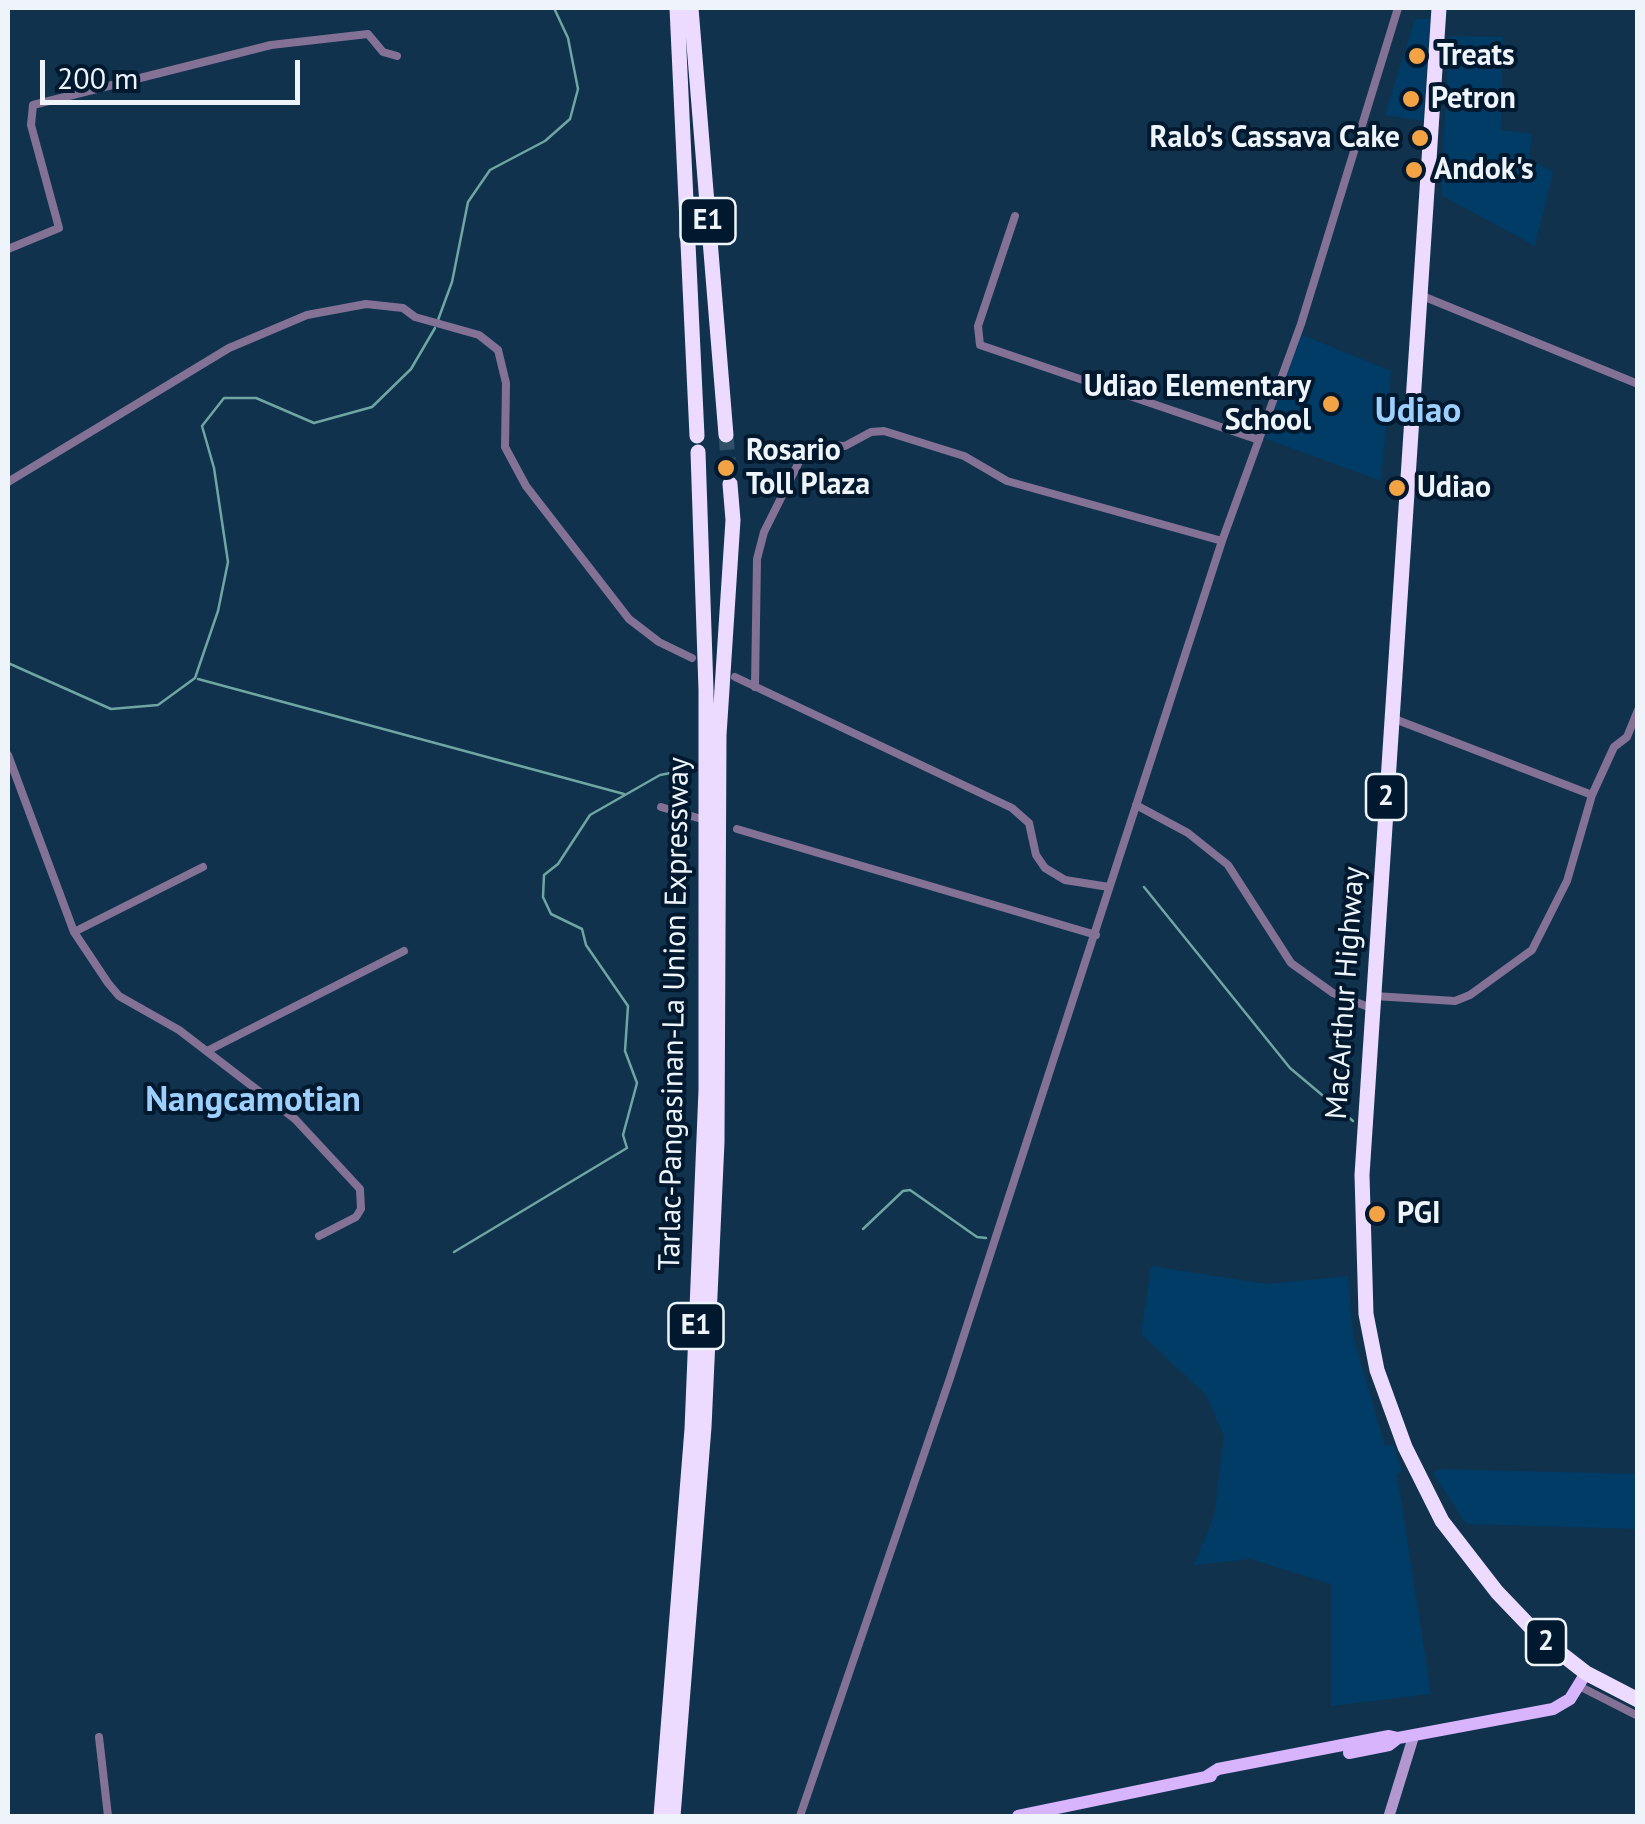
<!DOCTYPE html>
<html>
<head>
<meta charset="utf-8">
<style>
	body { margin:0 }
	#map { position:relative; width:1645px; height:1824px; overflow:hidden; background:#10324d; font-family:"PT Sans",sans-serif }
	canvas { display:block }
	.frame { position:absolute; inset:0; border:10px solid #eef4fa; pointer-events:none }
	.scale { position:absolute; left:40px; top:60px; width:260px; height:45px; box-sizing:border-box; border:5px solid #eef4fa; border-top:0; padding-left:12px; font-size:30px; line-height:35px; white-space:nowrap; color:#eef4fa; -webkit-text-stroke:8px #01192e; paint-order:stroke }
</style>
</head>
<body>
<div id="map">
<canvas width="1645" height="1824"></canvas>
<div class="frame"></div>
<div class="scale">200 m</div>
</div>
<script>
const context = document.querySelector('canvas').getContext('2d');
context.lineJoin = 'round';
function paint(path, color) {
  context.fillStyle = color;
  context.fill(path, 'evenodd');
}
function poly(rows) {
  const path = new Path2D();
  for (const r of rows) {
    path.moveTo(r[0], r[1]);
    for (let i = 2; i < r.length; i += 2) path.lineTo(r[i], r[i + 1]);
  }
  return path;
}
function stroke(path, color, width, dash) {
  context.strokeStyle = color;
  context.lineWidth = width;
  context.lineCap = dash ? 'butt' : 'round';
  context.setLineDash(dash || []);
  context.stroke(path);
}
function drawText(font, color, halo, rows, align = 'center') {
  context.font = font + ' "PT Sans",sans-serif';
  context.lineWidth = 8;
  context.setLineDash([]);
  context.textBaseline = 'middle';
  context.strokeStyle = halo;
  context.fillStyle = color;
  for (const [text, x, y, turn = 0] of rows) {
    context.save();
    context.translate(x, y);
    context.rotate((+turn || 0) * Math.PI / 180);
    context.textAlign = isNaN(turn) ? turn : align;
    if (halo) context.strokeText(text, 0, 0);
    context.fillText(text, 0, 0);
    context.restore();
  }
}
paint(poly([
	[1415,19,1430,19,1423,121,1385,115],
	[1449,36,1503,37,1501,130,1532,134,1529,159,1553,172,1535,246,1441,195],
	[1295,332,1391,371,1381,481,1264,438],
	[1151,1266,1267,1284,1348,1276,1353,1336,1385,1446,1393,1444,1402,1471,1397,1474,1431,1694,1331,1706,1331,1584,1250,1559,1194,1565,1214,1517,1224,1436,1206,1395,1141,1334],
	[1439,1469,1637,1474,1637,1529,1466,1524,1433,1473]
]), '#003c66');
stroke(poly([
	[438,320,452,282,468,202,490,170,545,141,570,119,578,89,568,38,554,8],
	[8,663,111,709,158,705,195,678,218,611,228,562,214,468,202,426,224,398,256,398,314,423,372,407,411,369,435,328],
	[198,679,624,794],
	[1144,887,1290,1068,1353,1121],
	[863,1229,903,1191,910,1190,977,1237,986,1238],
	[454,1252,627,1148,623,1135,637,1083,625,1051,628,1006,586,945,582,929,551,914,543,897,544,875,558,864,590,815,660,775,697,768]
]), '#6fa5a2', 2.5);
stroke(poly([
	[726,435,730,484]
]), '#314f67', 15, [15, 8]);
stroke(poly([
	[1015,216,978,326,980,345,1259,440],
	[8,249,59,228,31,125,33,105,271,45,368,34,383,52,397,56],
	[1420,295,1638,384],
	[8,482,229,348,307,315,366,304,403,308,415,317,479,335,498,350,506,383,505,447,526,486,629,619,659,642,692,658],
	[735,677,1012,808,1029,823,1036,855,1045,868,1065,880,1109,887],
	[755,687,757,559,764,532,808,444,845,446,871,432,884,431,964,456,1007,481,1222,541],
	[1392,718,1592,795],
	[8,755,74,932,108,983,119,996,179,1030,295,1119,360,1189,361,1209,356,1217,319,1236],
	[1136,805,1188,833,1228,865,1291,963,1333,993,1371,1008],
	[661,807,698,818],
	[737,829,1096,935],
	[74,932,203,867],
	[1374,996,1455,1001,1470,995,1532,950,1567,881,1592,795,1614,747,1627,737,1638,710],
	[207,1051,404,951],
	[1579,1686,1638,1716],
	[99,1737,108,1816],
	[800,1816,950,1378,1222,541,1301,324,1398,8]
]), '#837295', 8);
stroke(poly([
	[1389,1816,1414,1735]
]), '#b397cf', 11);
stroke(poly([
	[1349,1753,1389,1745,1398,1738],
	[1207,1776,1218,1769,1389,1736,1398,1738,1553,1709,1570,1699,1586,1673],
	[1018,1816,1211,1776]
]), '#d8b4fc', 12);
stroke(poly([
	[677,8,697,436],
	[691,8,726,435],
	[1439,8,1362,1175,1366,1314,1377,1370,1405,1447,1442,1521,1497,1592,1541,1638,1586,1673,1638,1700],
	[661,1816,692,1429,706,1090,706,690,698,452],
	[673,1816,704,1427,717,1142,719,735,733,520,730,484]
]), '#ecdbfe', 15);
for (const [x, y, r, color] of [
	[1417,56,10,"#f4a344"],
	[1411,99,10,"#f4a344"],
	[1420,138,10,"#f4a344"],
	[1414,170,10,"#f4a344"],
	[1331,404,10,"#f4a344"],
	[726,468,10,"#f4a344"],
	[1397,488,10,"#f4a344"],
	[1377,1214,10,"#f4a344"]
]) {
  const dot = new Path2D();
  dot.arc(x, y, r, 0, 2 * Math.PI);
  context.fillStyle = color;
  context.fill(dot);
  stroke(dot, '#01192e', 4);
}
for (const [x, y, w] of [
	[708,221,55],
	[1386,797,40],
	[696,1326,55],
	[1546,1642,40]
]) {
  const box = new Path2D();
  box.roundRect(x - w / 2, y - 23, w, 46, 8);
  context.fillStyle = '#01192e';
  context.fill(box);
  stroke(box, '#eef4fa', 2.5);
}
drawText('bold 28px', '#eef4fa', null, [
	["E1",708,221],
	["2",1386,797],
	["E1",696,1326],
	["2",1546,1642]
]);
drawText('bold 30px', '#eef4fa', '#01192e', [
	["Treats",1437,56],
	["Petron",1431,99],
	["Ralo's Cassava Cake",1400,138,"right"],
	["Andok's",1434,170],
	["Udiao Elementary",1311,387,"right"],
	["School",1311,421,"right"],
	["Rosario",746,451],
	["Toll Plaza",746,485],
	["Udiao",1417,488],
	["PGI",1397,1214]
], 'left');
drawText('30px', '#eef4fa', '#01192e', [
	["MacArthur Highway",1346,993,-86],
	["Tarlac-Pangasinan-La Union Expressway",675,1014,-89]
]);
drawText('bold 35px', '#9ed0ff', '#01192e', [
	["Udiao",1418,412],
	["Nangcamotian",253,1101]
]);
</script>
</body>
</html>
